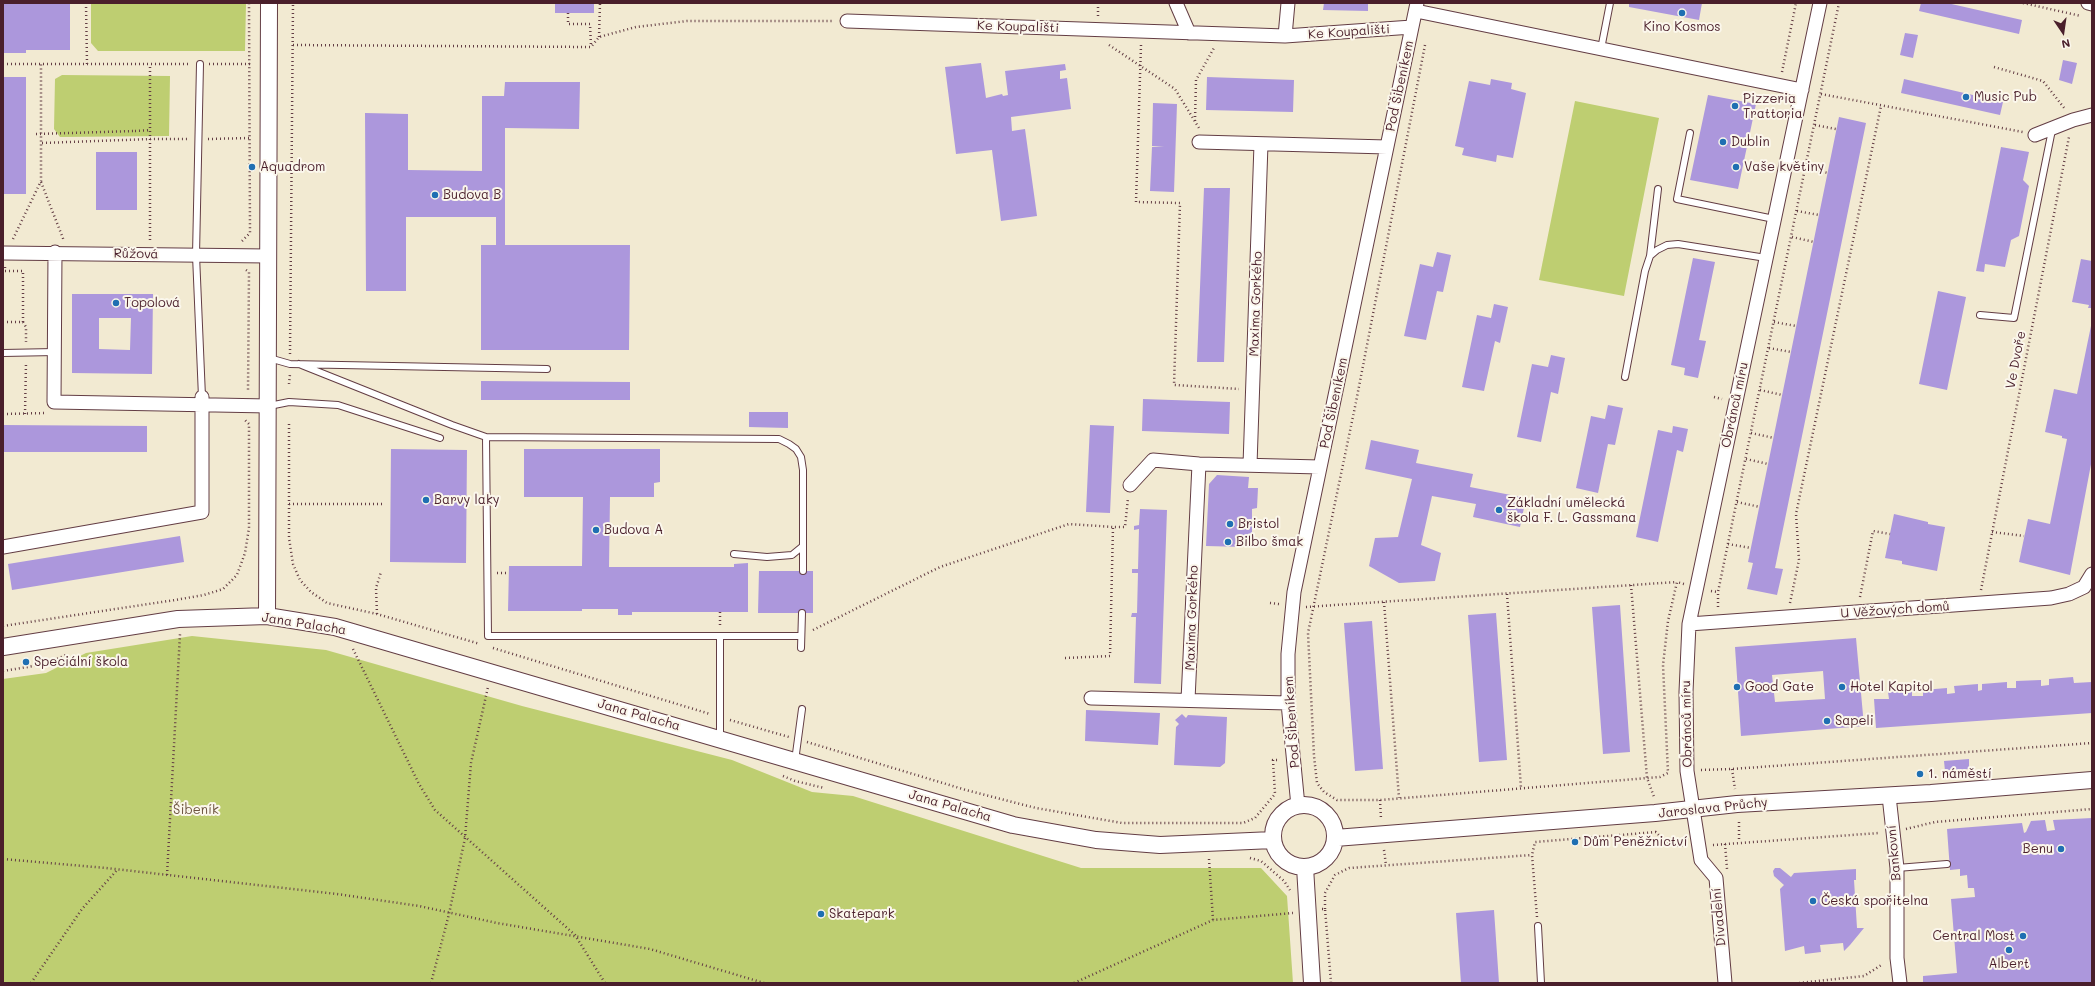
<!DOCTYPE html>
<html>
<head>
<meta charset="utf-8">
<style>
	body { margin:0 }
	#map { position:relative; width:2095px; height:986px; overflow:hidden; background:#f2ead2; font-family:Mali,sans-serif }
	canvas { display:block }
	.frame { position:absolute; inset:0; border:4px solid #4a1f2b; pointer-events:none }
	.north { position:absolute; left:2043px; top:12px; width:40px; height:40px; -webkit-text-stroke:3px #fbf7ec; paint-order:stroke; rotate:167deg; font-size:11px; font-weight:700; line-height:16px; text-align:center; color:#4a1f2b }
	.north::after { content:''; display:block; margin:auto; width:14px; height:18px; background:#4a1f2b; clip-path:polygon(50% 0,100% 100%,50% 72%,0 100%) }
</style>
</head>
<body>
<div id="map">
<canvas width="2095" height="986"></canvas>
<div class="frame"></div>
<div class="north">N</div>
</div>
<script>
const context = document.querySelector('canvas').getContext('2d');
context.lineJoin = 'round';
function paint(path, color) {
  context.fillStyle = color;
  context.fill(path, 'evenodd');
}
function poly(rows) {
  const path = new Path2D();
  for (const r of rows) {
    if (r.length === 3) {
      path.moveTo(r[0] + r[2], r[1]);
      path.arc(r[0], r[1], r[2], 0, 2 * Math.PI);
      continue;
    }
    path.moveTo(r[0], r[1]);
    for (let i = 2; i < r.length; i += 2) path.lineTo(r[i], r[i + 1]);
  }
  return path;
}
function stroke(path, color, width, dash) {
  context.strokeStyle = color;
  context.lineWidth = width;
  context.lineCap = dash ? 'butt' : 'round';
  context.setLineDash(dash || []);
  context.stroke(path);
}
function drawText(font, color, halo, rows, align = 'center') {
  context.font = font + ' Mali,sans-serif';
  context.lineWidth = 4;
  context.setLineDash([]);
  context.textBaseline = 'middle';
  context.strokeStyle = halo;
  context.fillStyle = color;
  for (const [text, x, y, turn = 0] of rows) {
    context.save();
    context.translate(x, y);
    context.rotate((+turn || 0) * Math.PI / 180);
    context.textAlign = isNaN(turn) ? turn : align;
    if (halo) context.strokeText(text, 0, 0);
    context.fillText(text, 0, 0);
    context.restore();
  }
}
paint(poly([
	[91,3,246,3,245,51,98,51,91,43],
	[62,75,170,76,169,136,60,137,54,129,55,79],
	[1575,101,1659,118,1624,296,1539,280],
	[192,636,326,650,522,706,732,760,812,792,853,796,1081,868,1261,868,1287,896,1293,983,3,983,3,679,46,673,86,653]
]), '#bece71');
paint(poly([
	[3,3,70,3,70,50,26,50,26,53,3,53],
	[555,3,594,3,594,13,555,13],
	[1324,3,1368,3,1368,11,1323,10],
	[1629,3,1702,3,1699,20,1629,7],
	[1921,3,1947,3,2022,20,2019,34,1919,11],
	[1905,33,1918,35,1913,58,1900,55],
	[2063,60,2077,63,2072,84,2059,80],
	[981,63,986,98,1002,94,1003,96,1008,95,1005,71,1065,64,1066,70,1060,71,1060,79,1067,78,1071,109,1011,117,1012,131,1025,129,1037,216,1001,221,992,150,956,154,945,67],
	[3,77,26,77,26,194,3,194],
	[1207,77,1294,80,1293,112,1206,110],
	[1491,79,1512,83,1511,89,1526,93,1513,158,1497,155,1496,162,1462,155,1464,148,1455,146,1469,81,1490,85],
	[1904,79,2003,102,2000,115,1901,93],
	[505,82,580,82,579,129,505,128,505,245,630,245,629,350,481,350,481,245,496,245,496,217,406,217,406,291,366,291,365,113,408,114,408,170,482,171,482,96,504,96],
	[1708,95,1756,104,1738,189,1690,180],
	[1153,103,1177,104,1174,192,1150,191,1152,147,1164,147,1152,146],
	[1839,117,1866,123,1775,568,1783,569,1777,595,1747,589,1753,563,1748,562],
	[2001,147,2029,152,2023,180,2029,186,2019,236,2011,240,2005,267,1985,264,1984,272,1976,271],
	[96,152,137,152,137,210,96,210],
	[1204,188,1230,188,1224,362,1197,362],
	[1437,252,1451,255,1443,292,1437,291,1426,340,1404,336,1420,264,1433,267],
	[1693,258,1715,262,1699,340,1706,341,1698,378,1684,375,1685,368,1671,365],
	[2081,259,2092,261,2092,308,2088,308,2089,305,2072,302],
	[1938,291,1966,297,1947,390,1919,384],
	[72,294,153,294,152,374,72,373],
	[99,318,131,318,130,350,99,349],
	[1494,304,1508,307,1500,343,1495,341,1484,391,1462,387,1477,315,1491,318],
	[2092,321,2092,459,2070,575,2019,562,2028,519,2050,524,2067,439,2062,438,2062,436,2045,432,2054,389,2077,394],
	[1551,355,1565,358,1558,394,1551,392,1541,442,1517,437,1532,364,1548,367],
	[481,381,630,382,630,400,481,400],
	[1143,399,1230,402,1229,434,1142,431],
	[1608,405,1623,408,1615,445,1608,444,1598,493,1576,488,1591,416,1605,419],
	[749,412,788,412,788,428,749,427],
	[3,425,147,426,147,452,3,452],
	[1090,425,1114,426,1110,513,1086,512],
	[1673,426,1688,429,1683,452,1677,450,1658,542,1636,537,1658,430,1672,433],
	[1371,440,1419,450,1416,463,1473,474,1470,487,1526,498,1520,527,1473,517,1476,504,1432,496,1421,545,1441,553,1435,581,1399,583,1369,566,1375,538,1398,537,1412,479,1365,469],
	[391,449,467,450,466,563,390,562],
	[524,449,660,449,660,482,654,483,654,497,610,497,609,567,734,567,734,564,748,563,748,612,632,612,632,615,618,615,618,609,582,609,582,611,508,611,509,566,582,566,583,497,524,497],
	[1217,475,1249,477,1248,488,1258,488,1257,508,1252,509,1252,539,1250,539,1248,544,1243,545,1244,547,1206,546,1209,484],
	[1140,509,1167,510,1161,684,1134,683,1136,617,1131,617,1132,613,1137,613,1138,573,1132,573,1132,569,1138,569,1139,529,1134,530,1134,526,1139,525],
	[1894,514,1928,522,1928,524,1945,527,1937,571,1902,564,1902,561,1885,558],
	[180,536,184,562,12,590,8,564],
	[759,571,813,571,813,613,758,613],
	[1620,605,1630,752,1603,754,1592,607],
	[1496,613,1507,760,1479,762,1468,615],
	[1372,621,1383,769,1355,771,1344,623],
	[1856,638,1864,726,1741,736,1735,647],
	[1823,671,1825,699,1775,702,1772,675],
	[2073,677,2074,683,2092,682,2092,713,1876,728,1874,699,1889,699,1888,692,1912,690,1912,696,1923,696,1923,690,1947,688,1947,694,1955,693,1954,686,1978,684,1978,691,1982,690,1982,684,2007,682,2007,688,2016,688,2016,681,2041,680,2041,686,2049,685,2049,679],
	[1086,710,1160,713,1158,745,1085,741],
	[1182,714,1186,718,1188,715,1227,717,1225,763,1220,767,1174,765,1176,727,1179,724,1175,720],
	[1969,759,1969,769,1945,771,1944,761],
	[2092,818,2092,983,1923,983,1923,976,1957,973,1951,899,1975,897,1974,888,1968,888,1967,875,1960,876,1960,869,1950,870,1947,829,2022,823,2024,833,2026,832,2031,821,2045,820,2047,831,2055,830,2053,820],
	[1775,868,1780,868,1791,877,1794,873,1856,869,1856,880,1854,880,1857,928,1864,928,1850,945,1844,951,1843,943,1820,945,1821,952,1805,954,1804,946,1785,951,1780,889,1784,885,1774,876,1773,871],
	[1494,910,1499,983,1461,983,1456,913]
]), '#ac97dc');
const service = poly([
	[1601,49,1610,3],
	[200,64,196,255,202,397],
	[1690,133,1677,199,1774,219],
	[1650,256,1658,189],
	[1980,315,2014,318,2052,130],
	[3,353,55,352],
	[269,358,290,364,547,369],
	[299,364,452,425,486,437,779,439,789,444,796,449,801,457,803,470,803,546,792,555,767,557,734,554],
	[1625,377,1645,271,1650,256,1657,250,1667,245,1678,244,1766,258],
	[269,406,289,402,338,405,440,438],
	[486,437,488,636,801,636],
	[803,571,803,546],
	[801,648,802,613],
	[720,738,720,636],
	[795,761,802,709],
	[1897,868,1947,864],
	[1538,926,1541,983]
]);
const minor = poly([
	[1176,3,1189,33],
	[2088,3,2092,4],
	[1416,11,1802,90],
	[847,21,1285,36,1412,27],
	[1285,36,1288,3],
	[2035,135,2073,120,2092,115],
	[1199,142,1387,147],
	[55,252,54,402,269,406],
	[3,253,268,256],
	[1250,465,1261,144],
	[1130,485,1153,460,1199,464,1320,467],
	[3,547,202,512,202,397],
	[1689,624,2051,598,2069,594,2084,587,2092,574],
	[1091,698,1288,703],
	[1188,700,1199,464],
	[1889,796,1897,868,1897,958,1900,983],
	[1298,806,1288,703,1288,654,1294,592,1417,3],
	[1725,983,1716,878,1701,860,1687,771,1686,692,1689,624,1820,3]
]);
const tertiary = poly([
	[267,616,269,3],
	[3,647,178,619,267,616,335,627,1013,825,1096,840,1160,845,1273,840],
	[1304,836,31],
	[1335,838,1655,813,1737,804,1931,793,2092,780],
	[1305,867,1312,983]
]);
stroke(service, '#633d44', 8);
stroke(minor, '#633d44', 15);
stroke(tertiary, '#633d44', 18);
stroke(poly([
	[86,3,87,64],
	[1098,3,1098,16],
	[2023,3,2081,16],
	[568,13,568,24,590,24,591,46],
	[599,37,600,3],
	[293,45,591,47,599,37,636,27,687,21,833,21],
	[1109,45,1175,89,1199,128],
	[1141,45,1136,202,1180,203,1174,385,1239,389],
	[1425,45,1356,402,1308,633,1314,756,1317,783,1324,792,1337,800,1380,800,1660,777,1668,773,1663,665,1668,621,1677,582,1684,584],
	[3,64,190,64],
	[209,64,250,64],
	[1994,67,2043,81,2065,109],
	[1782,72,1796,3],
	[1821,94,2023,132],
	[1773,101,1781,102],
	[1195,121,1196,80,1214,48],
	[1815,125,1836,129],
	[135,131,151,130],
	[208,139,250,138],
	[42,143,151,139,187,139],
	[1806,168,1828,173],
	[41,182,64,241],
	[1797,211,1819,215],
	[1792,237,1814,242],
	[13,239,41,181,41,64],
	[150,240,150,64],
	[242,241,250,233,249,3],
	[246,270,249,272,248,391],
	[3,322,23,322,23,271,5,271,5,266],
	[23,322,26,327,26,342],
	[1774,322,1796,326],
	[1769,348,1791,352],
	[290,354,293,3],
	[289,384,290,374],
	[1760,390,1782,395],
	[1714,397,1722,399],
	[3,414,46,413],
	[25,414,26,363],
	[289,424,289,538,293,564,300,580,311,592,327,603,377,614,480,644],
	[1751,433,1774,438],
	[1746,459,1768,464],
	[1737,502,1760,507],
	[289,504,383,504],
	[1992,532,2024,536],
	[1728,544,1751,548],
	[497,573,509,573],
	[1631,585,1647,778,1654,797],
	[1981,590,2069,137],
	[1711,591,1718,592,1839,3],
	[1507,594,1521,788],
	[1860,597,1873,531,1890,534],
	[1384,602,1399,798],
	[1270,603,1279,604],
	[1790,603,1799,560,1796,514,1881,106],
	[1306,607,1677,582],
	[1718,607,1718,592],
	[377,614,376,588,381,572],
	[720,625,720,612],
	[3,626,175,600,204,595,223,589,237,575,245,553,249,528,249,424,245,420],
	[813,630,940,567,1069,524,1113,527],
	[493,648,710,714],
	[353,649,419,784,435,810,575,935,605,983],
	[1065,658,1110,656,1113,527,1125,527,1128,498],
	[3,671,46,664,68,654],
	[730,720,789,737],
	[807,742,966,790,1036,808,1122,823,1243,823,1255,818,1275,794,1273,760,1280,760],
	[1732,769,1735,789],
	[1701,770,1732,769,2092,743],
	[783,776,795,781,824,788],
	[1380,800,1381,819],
	[1739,822,1739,842],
	[1906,829,1935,822,2092,809],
	[1725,844,1727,869],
	[1713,845,1879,833],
	[1384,850,1386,865],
	[1250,858,1261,861,1284,881,1290,890],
	[3,859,106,868,337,894,419,906,497,923,650,949,764,983],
	[1209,859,1213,920],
	[167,875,180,634],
	[1322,909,1325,909,1331,983],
	[1325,909,1325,893,1335,875,1349,868,1532,855],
	[1537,917,1532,855,1535,842,1656,832,1668,845,1685,846],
	[31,983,82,909,118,869],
	[431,983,449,914,465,838,471,763,488,687],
	[1074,983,1213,920,1293,913],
	[1799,983,1864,976,1883,964]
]), '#633d44', 2.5, [1, 3]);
stroke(service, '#fff', 6);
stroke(minor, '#fff', 13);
stroke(tertiary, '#fff', 16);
stroke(poly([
	[36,134,135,131]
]), '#633d44', 2.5, [1, 3]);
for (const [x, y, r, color] of [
	[1682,13,4,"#1f6fb2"],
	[1966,97,4,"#1f6fb2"],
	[1735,106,4,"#1f6fb2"],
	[1723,142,4,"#1f6fb2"],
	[252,167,4,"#1f6fb2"],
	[1736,167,4,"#1f6fb2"],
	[435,195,4,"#1f6fb2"],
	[116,303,4,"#1f6fb2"],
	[426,500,4,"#1f6fb2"],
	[1499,510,4,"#1f6fb2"],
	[1230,524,4,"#1f6fb2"],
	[596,530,4,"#1f6fb2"],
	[1228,542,4,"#1f6fb2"],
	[26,662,4,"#1f6fb2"],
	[1737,687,4,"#1f6fb2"],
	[1842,687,4,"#1f6fb2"],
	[1827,721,4,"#1f6fb2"],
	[1920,774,4,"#1f6fb2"],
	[1575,842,4,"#1f6fb2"],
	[2061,849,4,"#1f6fb2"],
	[1813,901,4,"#1f6fb2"],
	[821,914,4,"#1f6fb2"],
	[2023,936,4,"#1f6fb2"],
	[2009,950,4,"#1f6fb2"]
]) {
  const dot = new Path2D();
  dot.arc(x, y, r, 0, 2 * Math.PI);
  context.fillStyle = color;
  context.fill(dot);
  stroke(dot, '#fbf7ec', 1.5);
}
drawText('13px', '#4a1f2b', '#fbf7ec', [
	["Ke Koupališti",1018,27,2],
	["Ke Koupališti",1349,32,-4],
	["Pod Šibeníkem",1400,86,-78],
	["Růžová",136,254,1],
	["Maxima Gorkého",1256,304,-88],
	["Ve Dvoře",2016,360,-79],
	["Pod Šibeníkem",1334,403,-78],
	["Obránců míru",1735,405,-78],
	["U Věžových domů",1895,610,-4],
	["Maxima Gorkého",1192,618,-88],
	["Jana Palacha",304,624,9],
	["Jana Palacha",639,715,16],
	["Pod Šibeníkem",1292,722,-94],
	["Obránců míru",1687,724,-91],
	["Jana Palacha",950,806,16],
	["Jaroslava Průchy",1713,808,-6],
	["Bankovní",1894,853,-95],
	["Divadelní",1719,917,-95]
]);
drawText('13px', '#4a1f2b', '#fbf7ec', [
	["Kino Kosmos",1682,27,"center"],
	["Music Pub",1974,97],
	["Pizzeria",1743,99],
	["Trattoria",1743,114],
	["Dublin",1731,142],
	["Aquadrom",260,167],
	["Vaše květiny",1744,167],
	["Budova B",443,195],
	["Topolová",124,303],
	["Barvy laky",434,500],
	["Základní umělecká",1507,503],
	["škola F. L. Gassmana",1507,518],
	["Bristol",1238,524],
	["Budova A",604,530],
	["Bilbo šmak",1236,542],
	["Speciální škola",34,662],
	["Good Gate",1745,687],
	["Hotel Kapitol",1850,687],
	["Sapeli",1835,721],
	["1. náměstí",1928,774],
	["Dům Peněžnictví",1583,842],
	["Benu",2053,849,"right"],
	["Česká spořitelna",1821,901],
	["Skatepark",829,914],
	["Central Most",2015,936,"right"],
	["Albert",2009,964,"center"]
], 'left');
drawText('13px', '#6d5440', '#fbf7ec', [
	["Šibeník",196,810]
]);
</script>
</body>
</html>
